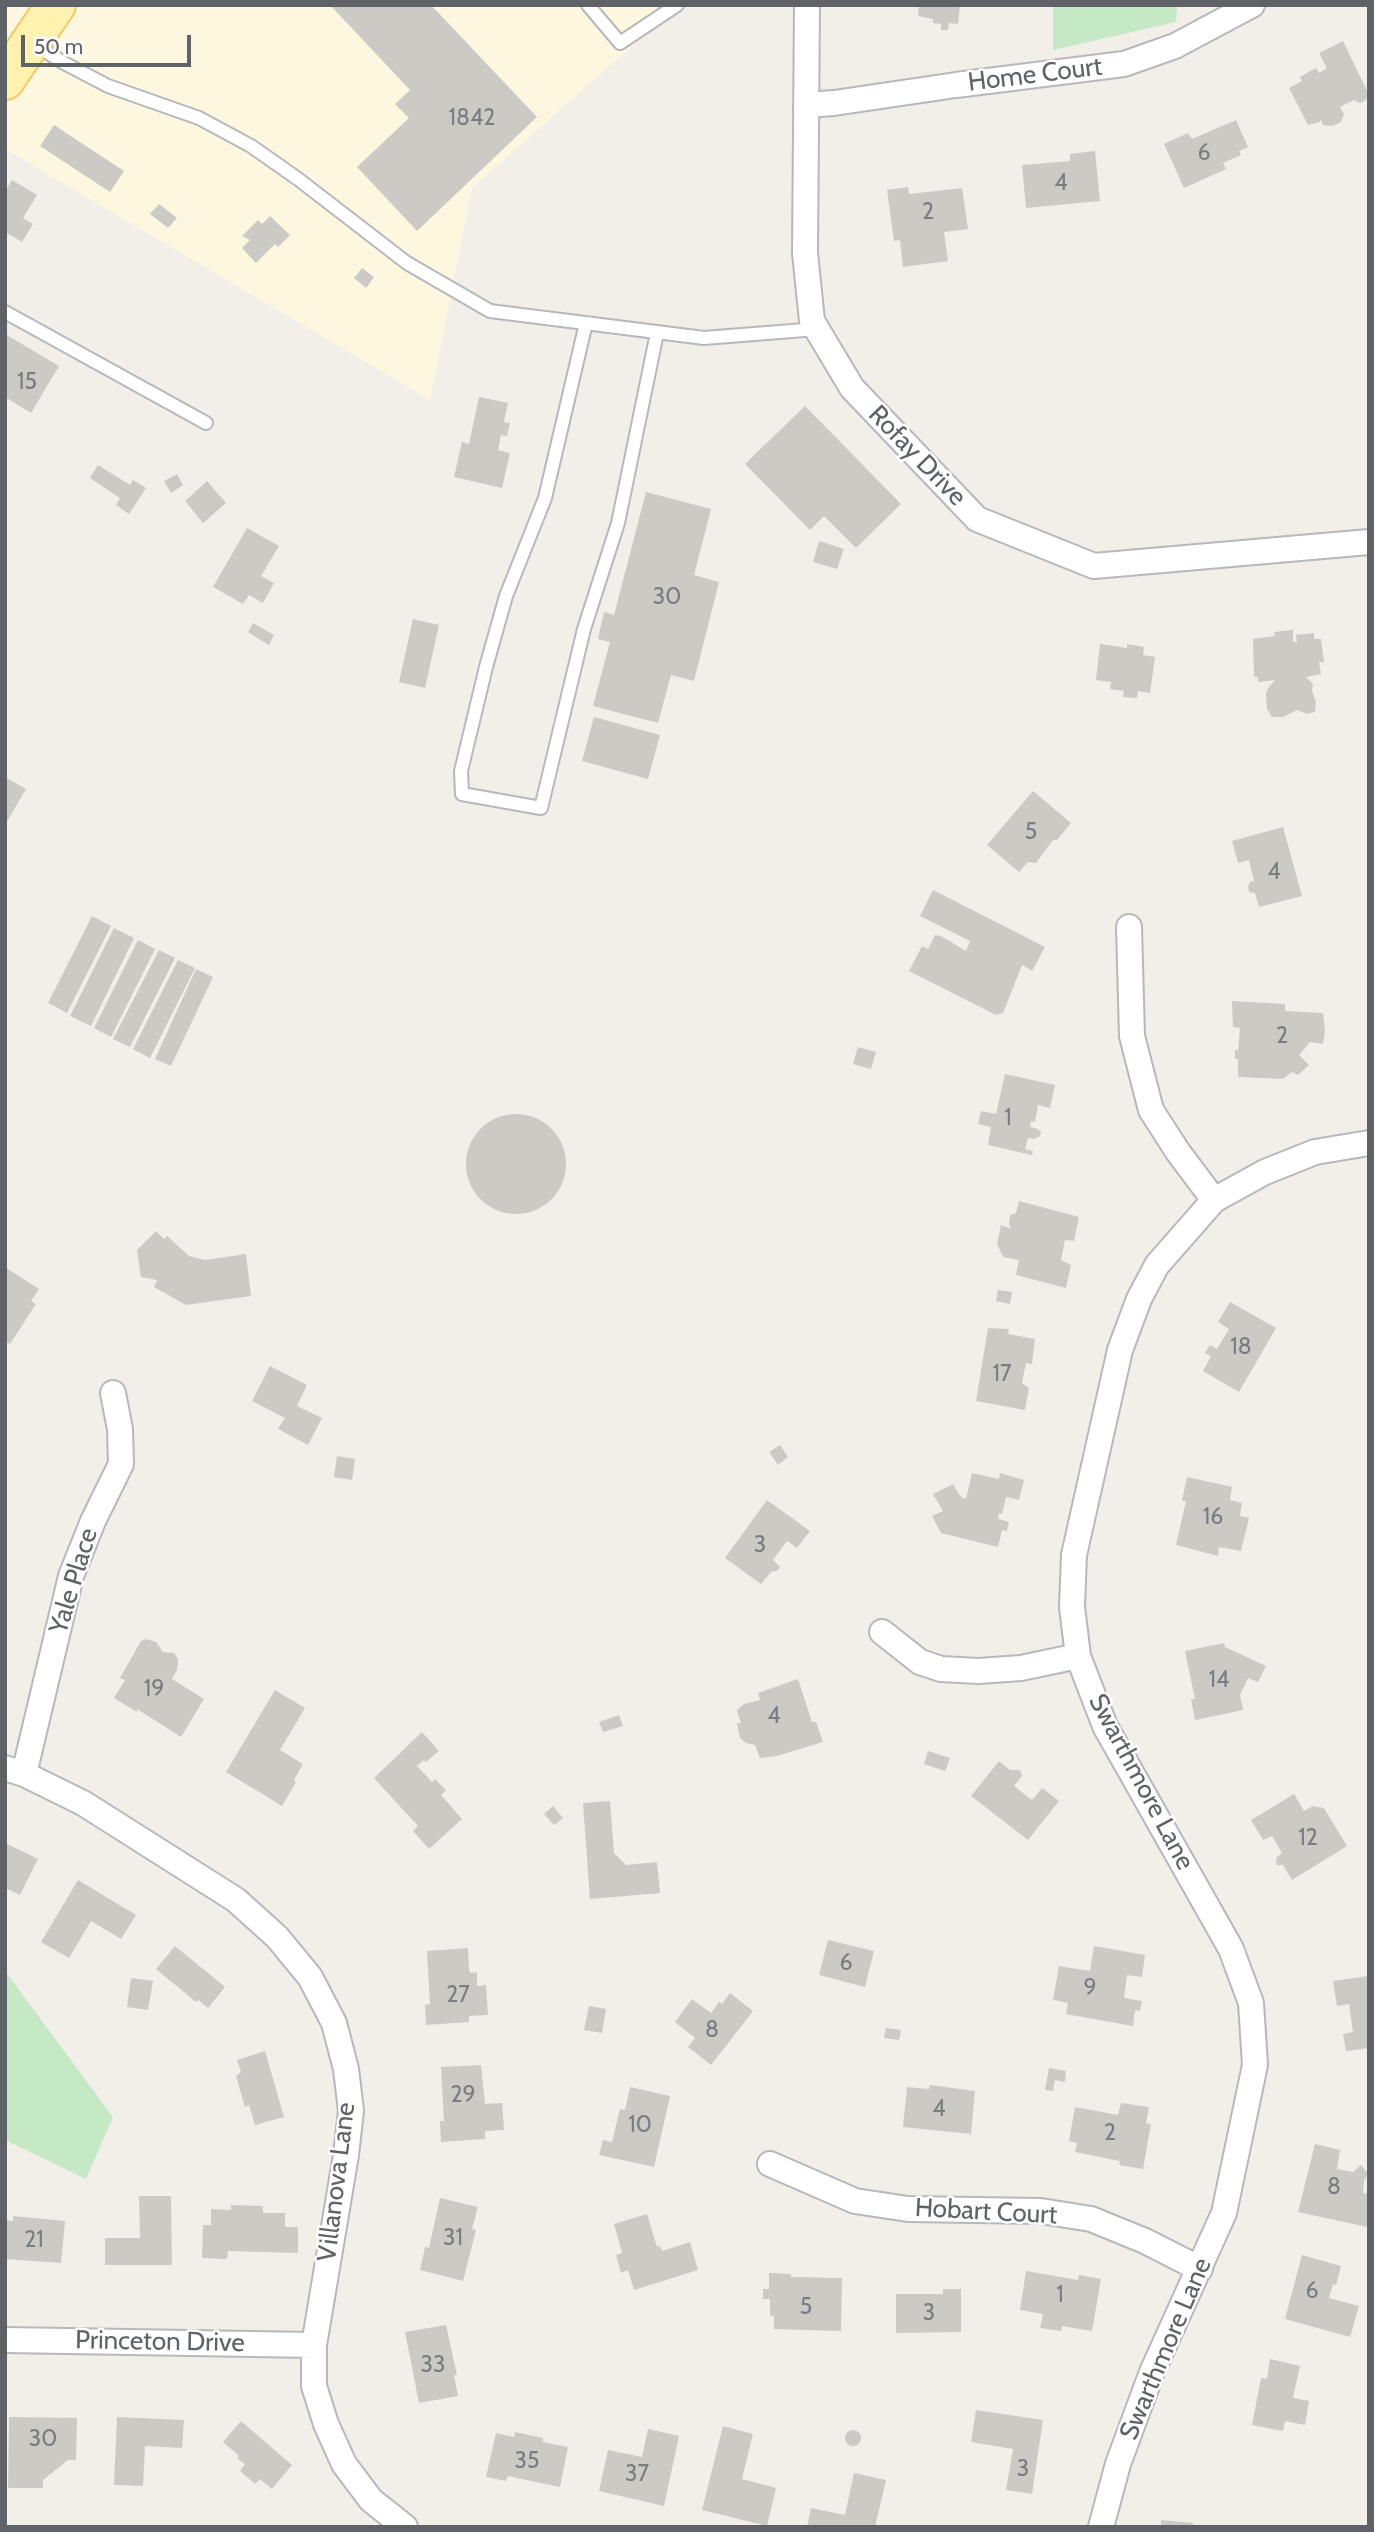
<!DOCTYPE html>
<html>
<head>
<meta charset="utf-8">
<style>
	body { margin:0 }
	#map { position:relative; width:1374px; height:2532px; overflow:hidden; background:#f1efe8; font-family:Cabin,sans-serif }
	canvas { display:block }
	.frame { position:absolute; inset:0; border:7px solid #5f6368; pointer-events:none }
	.scale { position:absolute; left:21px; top:35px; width:170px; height:32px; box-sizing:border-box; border:4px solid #5f6368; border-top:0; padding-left:9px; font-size:21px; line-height:24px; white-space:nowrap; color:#5f6368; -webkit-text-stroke:5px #fff; paint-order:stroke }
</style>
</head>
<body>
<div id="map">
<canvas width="1374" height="2532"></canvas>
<div class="frame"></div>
<div class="scale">50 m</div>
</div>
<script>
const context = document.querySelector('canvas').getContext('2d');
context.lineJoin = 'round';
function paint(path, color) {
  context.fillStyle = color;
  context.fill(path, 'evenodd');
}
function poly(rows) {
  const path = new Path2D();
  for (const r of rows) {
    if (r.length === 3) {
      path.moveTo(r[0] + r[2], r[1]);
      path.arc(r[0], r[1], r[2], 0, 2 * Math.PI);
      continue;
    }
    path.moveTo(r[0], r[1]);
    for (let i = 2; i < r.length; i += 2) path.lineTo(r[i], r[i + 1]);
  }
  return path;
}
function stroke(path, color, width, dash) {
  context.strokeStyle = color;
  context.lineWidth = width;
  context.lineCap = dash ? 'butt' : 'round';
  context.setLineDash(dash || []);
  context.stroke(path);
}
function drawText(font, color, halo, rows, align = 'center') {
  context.font = font + ' Cabin,sans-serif';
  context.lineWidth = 5;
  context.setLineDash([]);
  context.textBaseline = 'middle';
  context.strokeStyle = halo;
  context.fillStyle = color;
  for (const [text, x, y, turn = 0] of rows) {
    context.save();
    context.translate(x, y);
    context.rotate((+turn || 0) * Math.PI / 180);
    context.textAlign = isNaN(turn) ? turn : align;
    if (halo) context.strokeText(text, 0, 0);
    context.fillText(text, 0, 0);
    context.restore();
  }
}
paint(poly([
	[5,5,678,5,472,188,430,400,5,149]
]), '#fef7e0');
paint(poly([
	[1053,5,1177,5,1176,22,1053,50],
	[5,1971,113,2117,86,2179,5,2140]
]), '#c5e8c5');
paint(poly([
	[330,5,431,5,537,117,417,231,357,167,409,118,395,104,410,90],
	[919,5,960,5,958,24,949,23,948,30,941,30,941,24,933,23,933,19,918,16],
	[1343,41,1368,93,1366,100,1360,103,1354,100,1340,107,1344,114,1341,122,1332,126,1323,125,1320,119,1320,122,1308,125,1289,88,1302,81,1300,77,1316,68,1319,73,1327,68,1319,53],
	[1236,120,1248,147,1239,151,1241,155,1223,163,1226,169,1184,188,1164,144,1188,133,1192,139],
	[54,125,124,171,110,192,40,146],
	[1095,151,1100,201,1026,208,1022,165,1070,161,1070,154],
	[12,180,37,195,23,218,33,224,22,242,5,232,5,192],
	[908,187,909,194,962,188,968,229,944,232,948,261,903,267,900,240,894,241,887,190],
	[159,204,177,218,168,228,150,214],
	[270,216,290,235,278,247,275,244,256,263,242,248,250,240,242,236,258,220,262,224],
	[362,268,374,277,366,288,354,278],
	[5,334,59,366,31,413,5,397],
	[479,397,508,403,504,422,510,423,507,436,501,435,498,450,510,453,502,488,454,477,462,442,469,444],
	[805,406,901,504,856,548,824,516,810,530,745,464],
	[98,465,130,485,133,480,146,488,129,514,116,505,120,498,90,478],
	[177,474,183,485,171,493,164,481],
	[207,481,226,503,203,523,185,501],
	[646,492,711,509,694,575,719,582,694,681,671,675,658,723,593,706,610,642,598,639,604,612,614,615],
	[247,528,279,546,261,576,274,583,263,603,249,595,243,604,213,587],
	[819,541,844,549,837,569,813,562],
	[413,619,439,625,425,688,399,682],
	[253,623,274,635,269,645,248,632],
	[1293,630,1293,642,1297,642,1296,635,1314,633,1314,639,1321,639,1324,662,1319,662,1321,674,1306,677,1313,684,1312,691,1316,702,1315,712,1307,714,1297,710,1283,717,1272,717,1267,709,1266,694,1268,688,1275,680,1258,682,1258,677,1254,677,1253,639,1275,636,1274,632],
	[1100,644,1127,648,1127,644,1144,647,1143,655,1155,657,1150,693,1138,691,1137,698,1123,697,1124,691,1110,689,1111,682,1096,680],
	[594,717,660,735,648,779,582,761],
	[5,777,26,789,5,825],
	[1033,791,1071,823,1057,840,1053,840,1036,863,1028,862,1019,872,987,845],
	[1283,827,1302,896,1259,907,1255,893,1249,892,1248,887,1250,882,1254,881,1249,860,1238,863,1232,841],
	[933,890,1045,947,1032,971,1022,965,1003,1013,996,1015,909,971,922,946,928,949,935,935,941,936,966,951,970,941,920,916],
	[92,916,111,926,67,1013,48,1003],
	[114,928,134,938,91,1026,70,1016],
	[138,940,155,949,111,1037,94,1028],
	[159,950,175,958,130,1047,113,1039],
	[178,960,195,968,150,1058,133,1049],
	[196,969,213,977,171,1066,155,1059],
	[1232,1001,1285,1004,1285,1011,1323,1013,1325,1031,1323,1044,1310,1042,1299,1055,1309,1065,1298,1075,1292,1072,1283,1079,1238,1077,1238,1059,1235,1059,1235,1050,1238,1051,1240,1028,1233,1027],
	[858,1047,876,1052,871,1069,853,1064],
	[1005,1074,1055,1085,1050,1108,1038,1105,1035,1122,1031,1121,1030,1127,1038,1129,1041,1132,1040,1136,1034,1139,1028,1138,1025,1149,1033,1151,1032,1155,988,1145,991,1127,978,1124,981,1111,996,1114],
	[516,1164,50],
	[1019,1201,1079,1217,1074,1241,1065,1240,1061,1260,1071,1265,1066,1288,1016,1275,1019,1260,1003,1257,997,1244,1001,1225,1011,1229,1009,1224,1010,1215,1016,1213],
	[156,1231,164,1239,167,1236,189,1256,205,1260,246,1254,251,1296,186,1305,154,1287,157,1280,141,1277,137,1250],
	[5,1267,39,1289,31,1301,36,1304,10,1344,5,1341],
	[998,1290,1012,1292,1010,1304,996,1301],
	[1230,1302,1276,1328,1239,1392,1203,1371,1211,1356,1205,1353,1210,1345,1217,1349,1229,1329,1218,1322],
	[988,1328,1009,1329,1008,1334,1035,1339,1032,1364,1026,1363,1022,1383,1029,1388,1025,1410,976,1401],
	[270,1366,307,1385,297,1406,322,1418,308,1445,278,1429,285,1418,252,1401],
	[780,1445,788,1457,778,1465,769,1452],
	[337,1456,355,1459,352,1480,334,1477],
	[972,1473,999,1479,1000,1473,1024,1480,1019,1500,1006,1497,1002,1514,999,1513,998,1519,1009,1522,1007,1531,1002,1530,998,1547,941,1533,932,1516,943,1511,933,1494,953,1484,961,1497,966,1499],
	[1187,1477,1232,1487,1230,1500,1242,1503,1240,1516,1249,1518,1241,1551,1219,1547,1218,1556,1176,1545,1186,1501,1182,1501],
	[767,1500,810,1531,797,1548,787,1541,773,1560,780,1567,777,1571,772,1571,761,1584,725,1558],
	[146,1639,156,1642,163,1652,174,1653,178,1659,177,1670,172,1679,204,1699,181,1737,137,1709,137,1712,114,1698,125,1680,120,1678,141,1641],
	[1224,1643,1225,1647,1266,1666,1258,1682,1248,1678,1240,1695,1243,1710,1195,1720,1191,1699,1195,1699,1185,1651],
	[798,1679,812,1722,816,1722,823,1742,777,1756,760,1758,755,1745,746,1743,740,1738,737,1723,741,1723,737,1710,744,1704,760,1700,758,1693],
	[275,1690,305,1708,280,1750,303,1764,294,1780,296,1782,282,1806,226,1772],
	[619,1715,623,1726,603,1732,599,1722],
	[422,1732,439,1751,426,1762,424,1760,417,1766,432,1782,435,1779,446,1790,441,1795,462,1819,429,1849,413,1831,418,1826,374,1778],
	[928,1751,950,1758,945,1771,924,1764],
	[999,1761,1010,1770,1020,1770,1022,1776,1014,1786,1032,1800,1042,1788,1059,1801,1028,1840,971,1796],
	[1294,1794,1304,1811,1313,1806,1324,1808,1347,1846,1292,1880,1283,1865,1277,1865,1276,1862,1277,1857,1282,1853,1272,1836,1263,1840,1251,1820],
	[610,1801,614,1853,626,1865,657,1862,660,1893,590,1899,583,1803],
	[553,1806,563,1818,554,1825,544,1814],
	[5,1843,38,1859,20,1895,5,1888],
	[78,1880,136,1915,121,1939,91,1921,69,1958,41,1942],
	[828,1940,874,1951,865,1987,819,1975],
	[175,1946,225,1987,208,2008,198,2000,196,2002,156,1969],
	[1094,1946,1145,1955,1142,1977,1127,1975,1124,1998,1142,2001,1140,2011,1135,2010,1133,2026,1066,2014,1068,2003,1053,2000,1059,1966,1090,1971],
	[468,1948,469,1970,471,1973,477,1972,477,1986,486,1985,488,2015,469,2016,469,2022,426,2025,425,2005,430,2004,427,1951],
	[1368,1976,1369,2048,1346,2051,1343,2034,1353,2032,1349,2004,1337,2006,1333,1981],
	[131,1978,153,1981,148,2010,127,2007],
	[730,1993,753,2011,711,2065,688,2047,695,2038,675,2022,692,1999,711,2013,719,2002,722,2004],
	[589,2006,606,2009,602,2033,584,2030],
	[886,2028,901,2030,899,2040,884,2038],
	[265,2051,284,2117,255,2125,249,2105,245,2107,236,2076,241,2072,237,2060],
	[481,2065,485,2104,502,2103,504,2130,485,2131,485,2139,441,2142,440,2121,444,2121,441,2067],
	[1049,2068,1066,2071,1065,2082,1055,2080,1053,2091,1045,2090],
	[930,2085,975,2091,971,2134,903,2127,907,2087,929,2089],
	[630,2087,670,2096,654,2167,599,2155,603,2140,612,2142,620,2109,625,2110],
	[1121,2103,1149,2107,1146,2123,1151,2124,1143,2169,1119,2165,1120,2161,1075,2152,1077,2143,1069,2141,1075,2107,1118,2115],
	[1315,2144,1340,2150,1337,2169,1353,2172,1361,2165,1368,2173,1364,2181,1363,2193,1369,2194,1367,2227,1298,2212],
	[139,2196,171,2196,172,2265,105,2265,105,2238,140,2238],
	[440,2198,478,2207,472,2229,476,2230,463,2281,420,2270,425,2247,429,2248],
	[231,2205,263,2206,263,2213,285,2213,285,2227,298,2227,298,2253,228,2251,227,2259,202,2258,203,2225,211,2225,211,2209,231,2210],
	[647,2214,657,2247,660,2246,662,2251,690,2242,698,2270,634,2290,628,2270,621,2273,616,2255,622,2253,614,2224],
	[13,2216,65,2221,61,2263,5,2259,5,2220,13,2221],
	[1302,2255,1341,2266,1336,2285,1333,2284,1329,2298,1359,2306,1350,2337,1285,2319],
	[1026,2271,1078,2280,1079,2275,1101,2279,1092,2331,1062,2326,1061,2331,1040,2328,1043,2314,1020,2310],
	[769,2273,791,2274,791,2277,842,2278,841,2331,774,2329,774,2316,770,2316,770,2299,763,2299,763,2289,769,2289],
	[943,2289,961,2289,961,2332,896,2333,896,2294,943,2294],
	[446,2325,457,2375,454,2375,458,2396,419,2403,405,2332],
	[1270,2359,1300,2366,1293,2398,1309,2401,1305,2425,1285,2421,1283,2431,1252,2425,1261,2378,1267,2379],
	[976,2410,1043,2420,1032,2494,1006,2490,1013,2449,971,2442],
	[9,2417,77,2418,76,2460,68,2460,43,2480,43,2488,8,2488],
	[117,2417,184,2420,182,2448,145,2446,143,2486,114,2485],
	[241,2421,292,2465,272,2489,260,2479,255,2484,240,2471,245,2464,237,2458,239,2456,223,2442],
	[723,2426,753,2434,742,2479,776,2488,767,2526,702,2510],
	[648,2429,679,2436,664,2506,599,2491,608,2450,642,2457],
	[853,2438,8],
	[515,2432,543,2438,543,2442,568,2447,560,2487,508,2476,506,2481,486,2477,496,2433,514,2437],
	[854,2473,886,2480,875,2527,807,2527,811,2508,845,2515],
	[1161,2520,1193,2523,1193,2527,1161,2527]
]), '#cccac5');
const service = poly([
	[588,5,620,43,677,5],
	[34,44,64,63,108,86,199,118,251,146,298,179,407,263,490,311,704,338,817,329],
	[5,312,206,423],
	[586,323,545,498,506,596,486,667,461,771,462,794,541,808,584,629,618,523,657,333]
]);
const minor = poly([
	[807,5,805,253,812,321,852,388,977,519,1094,566,1369,542],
	[806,105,834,103,956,85,1124,64,1175,46,1252,5],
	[1129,927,1132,1036,1151,1110,1178,1152,1214,1200],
	[882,1632,920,1662,941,1669,978,1671,1021,1668,1078,1656],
	[5,1768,24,1774,83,1803,236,1900,277,1937,310,1977,334,2023,346,2069,351,2111,346,2155,314,2345,314,2386,326,2424,344,2464,371,2500,405,2527],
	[24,1774,71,1576,93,1521,121,1464,120,1429,113,1393],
	[770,2164,855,2201,908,2209,1041,2211,1091,2219,1145,2241,1200,2269],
	[5,2340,314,2345],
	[1101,2527,1118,2464,1152,2372,1224,2213,1255,2065,1251,2003,1231,1949,1105,1726,1078,1656,1072,1607,1074,1555,1120,1350,1139,1299,1157,1265,1214,1200,1265,1172,1315,1152,1369,1143]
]);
const primary = poly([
	[5,80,56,5]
]);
stroke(service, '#b5b8bc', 16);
stroke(minor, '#b5b8bc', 28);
stroke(primary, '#f2c960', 42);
stroke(service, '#fff', 12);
stroke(minor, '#fff', 24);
stroke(primary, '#fff2af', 38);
drawText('23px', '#7a7d7f', null, [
	["1842",472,118],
	["6",1204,153],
	["4",1061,183],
	["2",928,212],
	["15",27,382],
	["30",667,597],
	["5",1031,832],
	["4",1274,872],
	["2",1282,1036],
	["1",1008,1118],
	["18",1241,1347],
	["17",1002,1374],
	["16",1213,1517],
	["3",760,1545],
	["14",1219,1680],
	["19",154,1689],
	["4",774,1716],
	["12",1308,1838],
	["6",846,1963],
	["9",1090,1988],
	["27",458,1995],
	["8",712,2030],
	["29",463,2095],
	["4",939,2109],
	["10",640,2125],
	["2",1110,2133],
	["8",1334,2187],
	["31",453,2238],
	["21",34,2240],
	["6",1312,2291],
	["1",1060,2295],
	["5",806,2307],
	["3",929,2313],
	["33",433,2365],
	["30",43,2439],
	["35",527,2461],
	["3",1023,2469],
	["37",637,2474]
]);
drawText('26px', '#5f6368', '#fff', [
	["Home Court",1035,75,-7],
	["Rofay Drive",917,456,46],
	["Yale Place",74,1581,-73],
	["Swarthmore Lane",1141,1782,62],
	["Villanova Lane",337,2182,-83],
	["Hobart Court",986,2212,3],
	["Princeton Drive",160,2342,1],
	["Swarthmore Lane",1166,2349,-67]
]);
</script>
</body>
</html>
